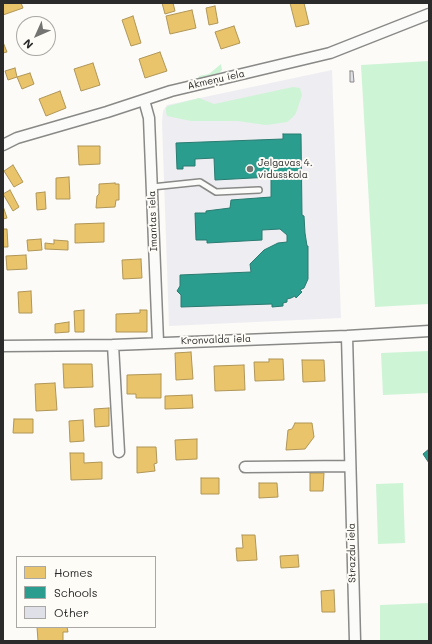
<!DOCTYPE html>
<html>
<head>
<meta charset="utf-8">
<style>
	body { margin:0 }
	#map { position:relative; width:432px; height:644px; overflow:hidden; background:#fcfbf8; font-family:Mali,sans-serif }
	canvas { display:block }
	.frame { position:absolute; inset:0; border:4px solid #2b2b2b; pointer-events:none }
	.legend { position:absolute; left:16px; top:556px; width:140px; height:72px; box-sizing:border-box; background:#fdfcf7; border:1px solid #a9a8a5; margin:0; padding:5px 7px; list-style:none; font-size:12px; color:#2b2b2b }
	.legend li { display:flex; align-items:center; gap:8px; height:20px }
	.legend b { width:20px; border:1px solid #a9a8a5 }
	.north { position:absolute; left:16px; top:16px; width:40px; height:40px; box-sizing:border-box; background:#fdfcf7; border:1px solid #a9a8a5; border-radius:50%; rotate:225deg; font-size:11px; font-weight:700; line-height:16px; text-align:center; color:#2b2b2b }
	.north::after { content:''; display:block; margin:auto; width:14px; height:18px; background:#747473; clip-path:polygon(50% 0,100% 100%,50% 72%,0 100%) }
</style>
</head>
<body>
<div id="map">
<canvas width="432" height="644"></canvas>
<div class="frame"></div>
<ul class="legend">
<li><b style="height:11px;background:#e9c46a"></b>Homes</li>
<li><b style="height:11px;background:#2a9d8f"></b>Schools</li>
<li><b style="height:11px;background:#e0e0e8"></b>Other</li>
</ul>
<div class="north">N</div>
</div>
<script>
const context = document.querySelector('canvas').getContext('2d');
context.lineJoin = 'round';
function paint(path, color) {
  context.fillStyle = color;
  context.fill(path, 'evenodd');
}
function poly(rows) {
  const path = new Path2D();
  for (const r of rows) {
    path.moveTo(r[0], r[1]);
    for (let i = 2; i < r.length; i += 2) path.lineTo(r[i], r[i + 1]);
  }
  return path;
}
function stroke(path, color, width, dash) {
  context.strokeStyle = color;
  context.lineWidth = width;
  context.lineCap = dash ? 'butt' : 'round';
  context.setLineDash(dash || []);
  context.stroke(path);
}
function drawText(font, color, halo, rows, align = 'center') {
  context.font = font + ' Mali,sans-serif';
  context.lineWidth = 4;
  context.setLineDash([]);
  context.textBaseline = 'middle';
  context.strokeStyle = halo;
  context.fillStyle = color;
  for (const [text, x, y, turn = 0] of rows) {
    context.save();
    context.translate(x, y);
    context.rotate((+turn || 0) * Math.PI / 180);
    context.textAlign = isNaN(turn) ? turn : align;
    if (halo) context.strokeText(text, 0, 0);
    context.fillText(text, 0, 0);
    context.restore();
  }
}
paint(poly([
	[332,70,341,318,169,326,162,122,163,111,167,105]
]), '#eeedf1');
paint(poly([
	[429,61,429,304,375,307,361,65],
	[221,64,222,70,219,73,198,79,199,76,209,74],
	[293,87,300,88,302,95,296,113,293,117,287,122,274,124,266,125,237,121,191,121,167,116,166,112,166,108,168,106,199,98,214,104],
	[429,351,429,393,383,395,381,353],
	[403,483,405,543,378,544,376,484],
	[429,603,429,641,380,641,380,605]
]), '#cef4d6');
const homes = poly([
	[3,3,21,3,23,8,3,15,3,3],
	[162,3,173,3,175,11,165,14,162,3],
	[290,3,304,3,309,24,296,27,290,3],
	[215,6,218,23,209,25,206,8,215,6],
	[192,10,196,28,170,34,166,16,192,10],
	[133,16,141,43,131,46,122,20,133,16],
	[234,26,240,43,221,49,215,32,234,26],
	[3,42,7,52,3,53,3,42],
	[160,52,167,71,145,78,139,59,160,52],
	[93,63,100,85,81,91,74,69,93,63],
	[15,68,17,77,8,80,5,71,15,68],
	[30,73,34,84,22,89,17,77,30,73],
	[60,91,66,108,46,116,39,99,60,91],
	[78,146,100,146,100,164,79,165,78,146],
	[13,165,23,182,14,187,4,171,13,165],
	[69,177,70,199,56,199,56,178,69,177],
	[115,183,115,184,119,184,119,200,116,200,115,207,96,208,97,196,99,194,99,184,115,183],
	[10,190,19,207,13,211,3,194,10,190],
	[45,192,46,209,37,210,36,193,45,192],
	[3,206,7,218,3,219,3,206],
	[104,223,104,242,75,243,75,224,104,223],
	[3,229,7,229,8,247,3,247,3,229],
	[41,239,42,250,28,251,27,240,41,239],
	[54,240,68,241,68,250,45,249,45,243,54,244,54,240],
	[26,255,27,269,7,270,6,256,26,255],
	[141,259,142,278,123,279,122,260,141,259],
	[31,291,32,313,19,313,18,292,31,291],
	[84,310,84,332,75,332,74,311,84,310],
	[140,310,147,310,147,332,116,332,116,314,140,313,140,310],
	[69,322,69,332,55,333,55,324,69,322],
	[191,352,193,379,176,380,175,353,191,352],
	[269,359,283,359,284,380,255,381,254,362,269,362,269,359],
	[302,360,324,360,325,381,303,382,302,360],
	[63,364,92,364,93,387,64,388,63,364],
	[244,365,245,390,215,391,214,366,244,365],
	[161,374,161,398,136,398,136,394,127,394,127,375,161,374],
	[55,383,57,410,36,411,35,384,55,383],
	[192,395,193,408,165,409,165,396,192,395],
	[109,408,109,426,95,427,94,409,109,408],
	[14,419,33,419,33,433,13,433,14,419],
	[83,420,84,441,70,442,69,421,83,420],
	[295,423,312,423,314,437,305,449,286,450,288,430,292,429,295,423],
	[197,439,197,459,176,460,175,440,197,439],
	[137,447,156,447,157,463,154,464,155,471,137,473,137,447],
	[70,453,84,453,84,463,102,462,102,479,71,480,70,453],
	[310,473,324,473,323,491,310,491,310,473],
	[201,478,219,478,219,494,201,494,201,478],
	[259,483,277,483,278,497,259,498,259,483],
	[242,535,255,535,257,560,237,561,236,548,243,548,242,535],
	[298,555,299,567,281,568,280,556,298,555],
	[334,590,335,612,322,612,321,591,334,590],
	[37,627,67,627,68,632,63,632,63,641,38,641,37,627]
]);
paint(homes, '#e9c46a');
stroke(homes, '#b09657', 1);
const schools = poly([
	[283,134,301,134,302,215,304,216,305,233,307,246,308,246,308,279,304,288,300,290,302,292,296,298,295,296,291,298,287,299,287,302,283,303,283,306,272,307,272,304,181,307,181,295,177,291,180,286,180,275,251,272,250,264,264,250,278,243,287,242,287,235,280,229,262,230,262,240,207,243,207,240,196,240,195,213,206,213,206,211,230,208,231,200,271,197,271,177,215,180,214,158,195,159,195,166,183,166,183,169,177,169,176,143,283,139,283,134],
	[429,449,429,463,423,454,429,449]
]);
paint(schools, '#2a9d8f');
stroke(schools, '#2a7b71', 1);
const building = poly([
	[350,71,353,71,354,82,350,82,350,71]
]);
paint(building, '#e0e0e8');
stroke(building, '#898987', 1);
const service = poly([
	[152,187,200,182,216,192,259,190]
]);
const minor = poly([
	[144,100,149,118,158,342],
	[3,145,17,138,107,112,171,91,330,53,429,14],
	[347,336,355,641],
	[113,345,119,452],
	[3,346,113,345,347,336,429,331],
	[245,467,350,466]
]);
stroke(service, '#898987', 8);
stroke(minor, '#898987', 13);
stroke(service, '#fbfbf9', 5);
stroke(minor, '#fbfbf9', 10);
for (const [x, y, r, color] of [
	[250,169,4,"#747473"]
]) {
  const dot = new Path2D();
  dot.arc(x, y, r, 0, 2 * Math.PI);
  context.fillStyle = color;
  context.fill(dot);
  stroke(dot, '#fdfcf7', 1.5);
}
drawText('10px', '#2b2b2b', '#fdfcf7', [
	["Akmeņu iela",216,80,-13],
	["Imantas iela",153,221,-92],
	["Kronvalda iela",216,340,-2],
	["Strazdu iela",352,553,-91]
]);
drawText('10px', '#2b2b2b', '#fdfcf7', [
	["Jelgavas 4.",258,163],
	["vidusskola",258,175]
], 'left');
</script>
</body>
</html>
